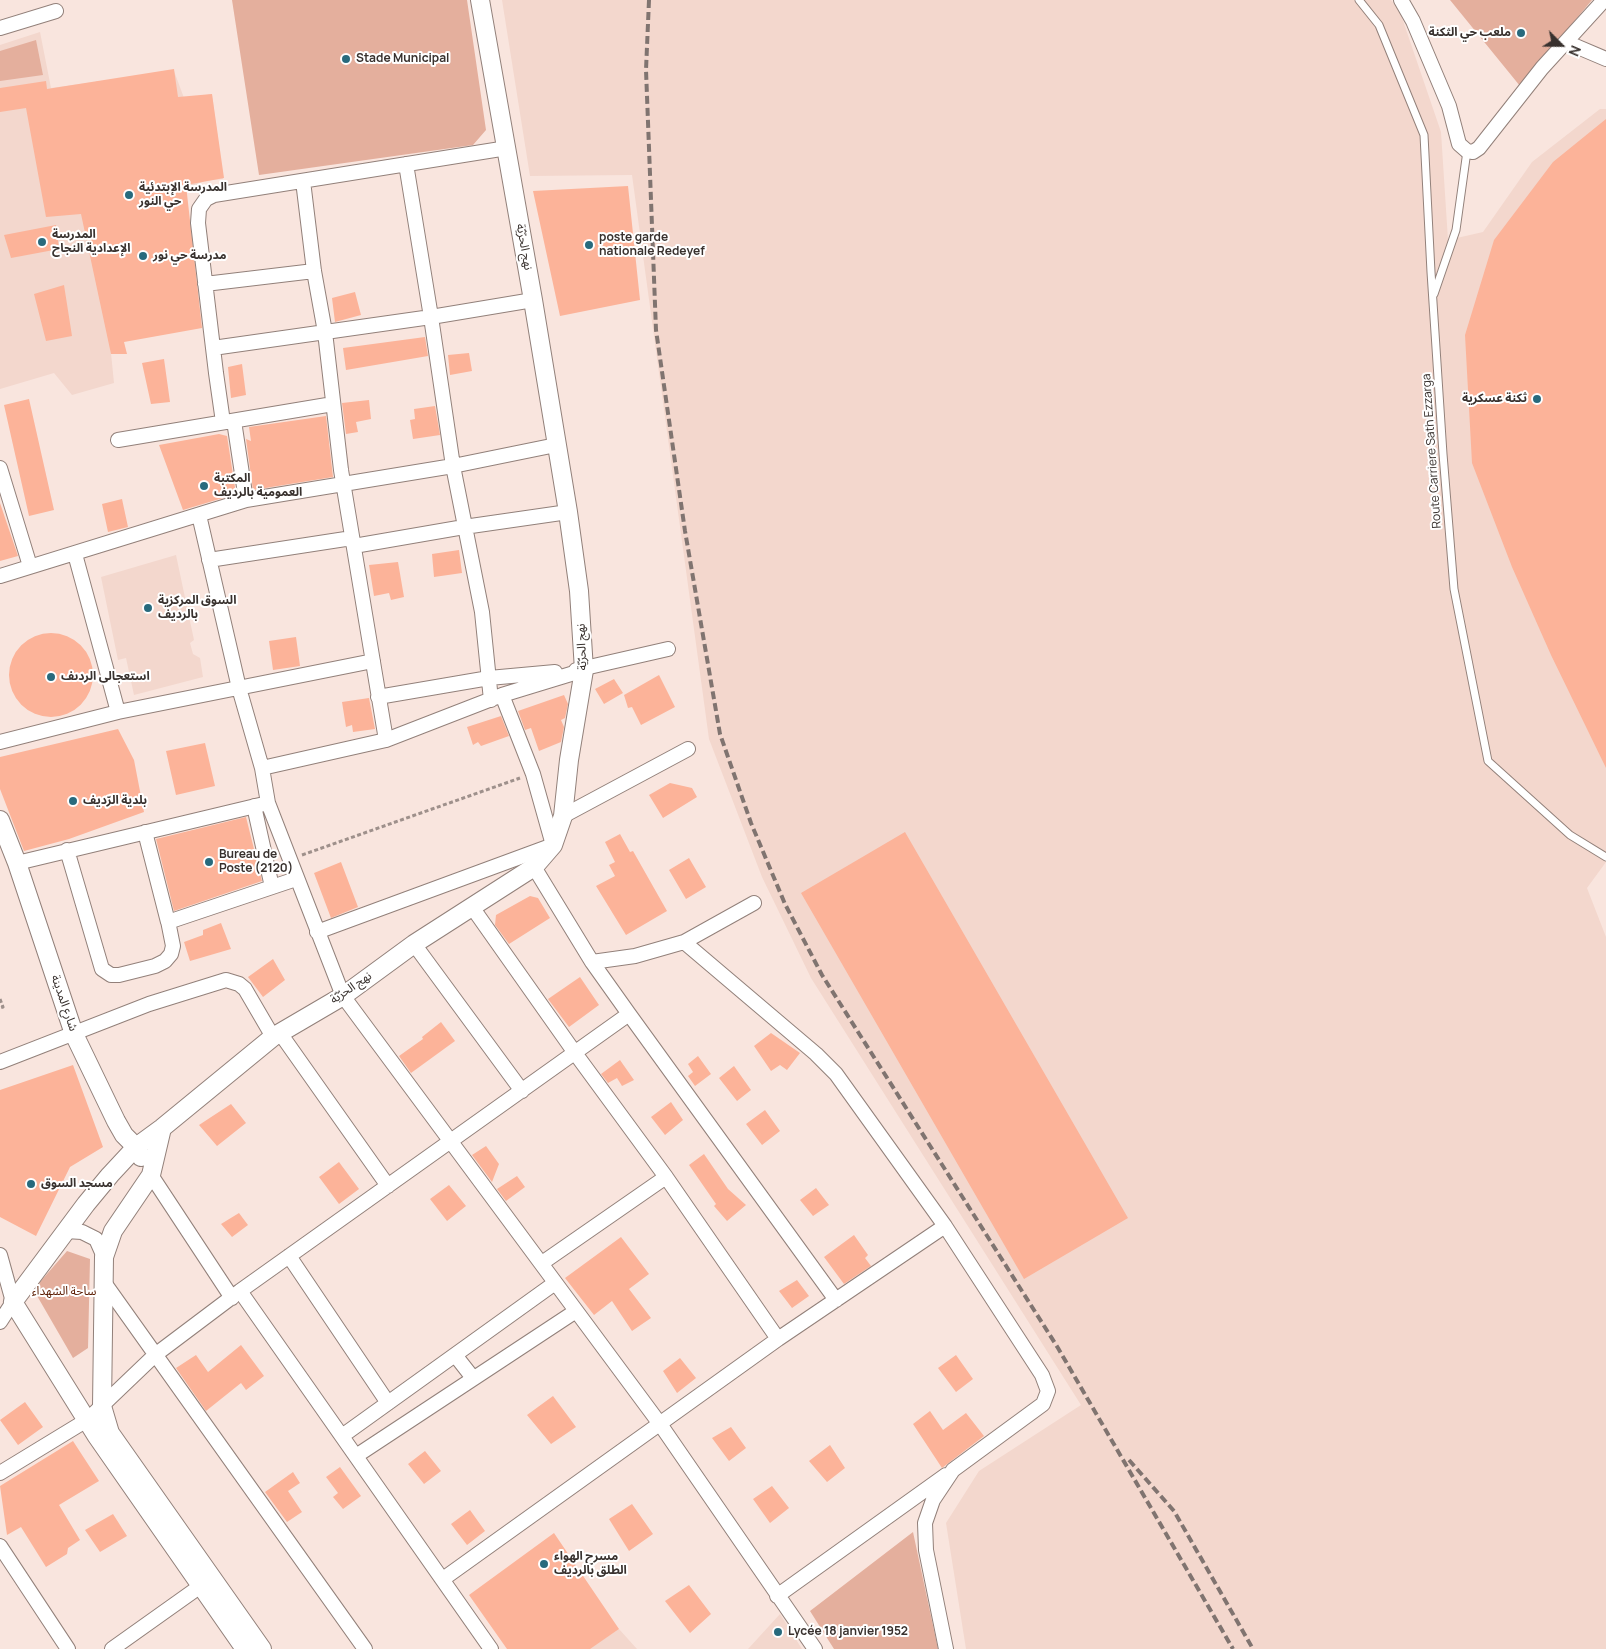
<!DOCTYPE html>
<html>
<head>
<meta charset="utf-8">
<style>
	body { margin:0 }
	#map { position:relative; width:1606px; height:1649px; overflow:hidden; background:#f9e5de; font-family:Manrope,sans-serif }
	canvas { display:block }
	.north { position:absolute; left:1536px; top:20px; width:50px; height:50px; -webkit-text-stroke:4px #fff; paint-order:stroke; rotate:113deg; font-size:14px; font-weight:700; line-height:20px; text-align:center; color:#38312e }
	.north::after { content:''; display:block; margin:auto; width:18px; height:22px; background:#38312e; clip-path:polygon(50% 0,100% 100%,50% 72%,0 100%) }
</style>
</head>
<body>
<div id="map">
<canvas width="1606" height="1649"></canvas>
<div class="north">N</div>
</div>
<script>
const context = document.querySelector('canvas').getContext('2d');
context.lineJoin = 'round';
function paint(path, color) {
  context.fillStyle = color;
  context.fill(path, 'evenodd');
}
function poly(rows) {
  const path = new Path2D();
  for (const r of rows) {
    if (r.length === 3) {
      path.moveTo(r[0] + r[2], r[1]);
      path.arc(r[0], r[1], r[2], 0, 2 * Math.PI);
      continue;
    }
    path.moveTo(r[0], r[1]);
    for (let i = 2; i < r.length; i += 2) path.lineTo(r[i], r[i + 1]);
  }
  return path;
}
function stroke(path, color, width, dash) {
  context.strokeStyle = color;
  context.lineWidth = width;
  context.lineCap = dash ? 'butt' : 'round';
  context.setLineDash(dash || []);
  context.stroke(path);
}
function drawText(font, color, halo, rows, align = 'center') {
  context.font = font + ' Manrope,"Noto Sans Arabic",sans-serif';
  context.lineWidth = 4;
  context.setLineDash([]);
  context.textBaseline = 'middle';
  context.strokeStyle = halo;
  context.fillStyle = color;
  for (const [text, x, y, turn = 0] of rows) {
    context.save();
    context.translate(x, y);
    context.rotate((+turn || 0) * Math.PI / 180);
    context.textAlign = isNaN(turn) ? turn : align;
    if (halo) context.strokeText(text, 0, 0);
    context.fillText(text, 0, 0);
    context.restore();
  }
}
paint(poly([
	[502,0,1391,0,1399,9,1441,132,1448,240,1483,232,1532,162,1600,109,1606,109,1606,862,1587,888,1606,937,1606,1649,966,1649,946,1523,979,1471,1081,1405,811,978,762,877,709,739,632,175,530,176],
	[40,32,51,88,174,71,184,98,212,94,223,179,204,181,185,192,196,264,176,268,108,323,114,383,72,395,54,373,0,389,0,45],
	[176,555,194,640,190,643,193,654,200,658,203,677,134,695,126,658,118,660,101,577],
	[780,1614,802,1649,748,1649],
	[619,1629,637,1649,588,1649]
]), '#f3d7cd');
paint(poly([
	[232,0,467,0,486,130,473,145,259,175],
	[1450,0,1592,0,1520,86],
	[36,40,43,75,0,81,0,51],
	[67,1251,90,1259,88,1348,73,1358,36,1294,40,1282],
	[913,1532,938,1649,834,1649,810,1611]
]), '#e4af9d');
paint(poly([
	[174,69,178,97,212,94,224,178,186,185,202,328,124,342,127,354,111,354,81,214,46,217,26,108,0,112,0,88,46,81,47,89],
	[1606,119,1606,768,1551,655,1512,567,1472,463,1465,335,1494,240,1553,162],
	[628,186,640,300,560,316,533,191],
	[56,225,59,249,11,258,4,235],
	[64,285,72,336,46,341,34,294],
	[355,292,361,315,335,322,332,298],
	[425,337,428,356,346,370,343,348],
	[469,353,472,371,450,375,448,355],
	[164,359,170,402,151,404,142,363],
	[242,364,246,395,231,398,228,367],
	[29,399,54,510,29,516,4,405],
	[369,400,371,419,356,422,358,432,346,434,342,403],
	[435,406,440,435,413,439,410,420,415,419,414,409],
	[326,416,333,477,253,490,246,439,251,441,249,427],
	[219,434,227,436,236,494,183,510,159,445],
	[122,499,128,527,108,532,102,504],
	[0,503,18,556,0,561],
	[459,550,462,573,434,577,432,554],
	[398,562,404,597,391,600,389,593,374,596,369,565],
	[51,675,42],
	[296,637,300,666,273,670,269,641],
	[659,675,675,707,641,725,632,707,628,708,624,695],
	[614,679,623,693,604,704,595,689],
	[564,695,568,704,565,718,561,720,564,727,561,742,539,751,531,728,525,730,518,711],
	[369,698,375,729,353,732,352,725,346,727,342,702],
	[501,716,509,736,481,746,478,742,473,745,467,727],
	[118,729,134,760,144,812,69,839,24,851,0,789,0,757],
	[205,743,215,786,176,795,166,751],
	[670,783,692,788,697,797,663,818,649,795],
	[246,817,262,881,174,911,156,839],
	[905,832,1128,1218,1024,1279,801,893],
	[620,834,630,852,633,851,667,911,626,935,596,886,615,876,609,865,615,862,605,842],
	[689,858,706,887,686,899,669,870],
	[341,862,358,907,331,918,314,873],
	[530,896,538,898,550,918,509,944,495,925,496,915],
	[221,923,231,949,190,961,184,942,203,935,203,930],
	[273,959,285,980,263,997,248,977],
	[580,977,599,1005,569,1027,548,999],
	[441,1022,455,1041,411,1073,399,1056,423,1039,422,1037],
	[771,1033,800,1053,787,1070,780,1065,771,1071,754,1046],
	[698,1056,711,1074,695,1086,688,1076,693,1072,688,1064],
	[620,1060,634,1080,622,1086,617,1078,608,1083,601,1074],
	[73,1065,103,1147,70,1167,36,1236,0,1217,0,1090],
	[734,1066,751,1090,737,1101,719,1078],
	[671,1102,683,1120,665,1135,651,1117],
	[231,1104,246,1123,217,1146,199,1125],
	[765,1110,780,1131,762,1145,746,1124],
	[486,1146,499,1164,492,1182,472,1155],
	[704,1154,728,1189,746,1205,727,1221,714,1206,716,1204,689,1165],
	[339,1162,359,1189,339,1204,319,1177],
	[517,1176,525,1187,506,1201,497,1189],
	[449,1185,466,1206,447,1221,430,1199],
	[816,1188,829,1205,813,1216,800,1200],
	[239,1213,248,1225,232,1237,221,1224],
	[854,1235,868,1255,865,1258,871,1266,844,1284,824,1257],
	[621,1237,649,1274,629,1289,651,1318,632,1331,612,1301,594,1315,565,1278],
	[797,1280,809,1296,792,1308,779,1291],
	[241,1345,264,1376,246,1390,241,1383,206,1411,176,1368,196,1355,208,1372],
	[956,1355,973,1379,956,1392,938,1368],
	[680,1358,696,1378,677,1393,663,1371],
	[553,1396,576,1427,551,1444,527,1415],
	[25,1402,43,1427,18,1445,0,1420],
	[930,1411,943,1430,966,1413,984,1436,942,1468,913,1424],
	[731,1427,746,1448,729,1461,712,1438],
	[73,1441,99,1481,59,1505,80,1540,68,1548,67,1554,46,1567,21,1527,7,1535,0,1486],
	[830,1445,845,1468,827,1482,809,1461],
	[425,1451,441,1471,424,1484,408,1464],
	[340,1467,361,1496,343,1509,333,1497,338,1493,326,1477],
	[293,1472,300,1483,288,1491,302,1512,287,1522,265,1492],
	[772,1486,789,1508,770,1523,753,1499],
	[632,1504,653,1534,629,1551,609,1519],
	[470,1510,485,1531,467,1545,451,1524],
	[113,1514,127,1536,100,1552,85,1530],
	[554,1533,619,1629,590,1649,507,1649,469,1595],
	[689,1585,711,1614,690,1633,665,1601]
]), '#fcb399');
const service = poly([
	[1359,0,1379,25,1424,135,1431,272,1443,454,1454,589,1488,761,1570,835,1606,857],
	[1434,294,1456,230,1467,151]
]);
const minor = poly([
	[1401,0,1413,21,1449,106,1459,144,1467,151,1473,152,1479,148,1542,68,1604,0],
	[0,28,56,11],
	[1566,42,1606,59],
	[406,164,431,317,453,466,482,612,491,700],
	[303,181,314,271,325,332,341,470,386,740],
	[205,284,314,271],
	[213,348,431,317,533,300],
	[234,421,246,500],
	[223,422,216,373,198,223,199,209,206,199,214,195,507,148],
	[118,440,333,404],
	[0,468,30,566],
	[199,515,239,688,262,768,268,803,343,996,660,1424,815,1649],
	[354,546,464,527,568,512],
	[75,554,118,712],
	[209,560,352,538],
	[0,576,246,500,453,466,556,445],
	[576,670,668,649],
	[378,697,489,678,555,672],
	[0,742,118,712,373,661],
	[262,768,386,740,502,695,584,670],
	[254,806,272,887],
	[563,816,688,749],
	[145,832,168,922,296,879],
	[67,850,102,969,111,975,119,975,155,966,165,961,171,954,173,946,168,921],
	[17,863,268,803],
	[534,867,592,962,629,1014,836,1300],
	[472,907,575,1053,666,1177,778,1339],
	[317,932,553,845,533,774,502,695],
	[684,942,754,903],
	[414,944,522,1091],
	[592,962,635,956,684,942,816,1054,836,1074,945,1226,1042,1375,1048,1391,1043,1404,953,1470,933,1500,925,1523,926,1550,946,1649],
	[280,1033,388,1186],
	[0,1062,149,1004,226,980,239,984,245,989,273,1037],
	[151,1175,232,1298],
	[66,1231,82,1232,96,1239,104,1257],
	[0,1255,13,1302,0,1322],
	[289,1256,388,1403],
	[542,1263,666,1177],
	[103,1281,365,1649],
	[240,1291,491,1649],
	[455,1355,473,1378],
	[342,1436,555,1283],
	[356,1456,576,1311],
	[0,1473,87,1420,155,1355,240,1291,629,1014],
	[0,1546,68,1649],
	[443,1579,778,1339,945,1226],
	[777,1596,946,1475],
	[112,1649,209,1580]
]);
const tertiary = poly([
	[0,820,17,863,74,1034,116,1121,124,1135,136,1147,141,1157],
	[162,1128,151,1175,113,1231,104,1257,102,1406,110,1433,262,1649],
	[245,1649,96,1435,13,1302,86,1204,110,1175,136,1147,162,1128,273,1037,343,996,414,944,534,867,553,845,563,816,569,760,584,670,579,591,568,512,533,300,480,0]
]);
stroke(service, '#92807a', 9);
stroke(minor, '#92807a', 16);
stroke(tertiary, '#92807a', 20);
stroke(poly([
	[302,855,520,778],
	[0,999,3,1007,0,1008]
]), '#9e908b', 3, [4, 2.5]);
stroke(service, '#fff', 7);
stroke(minor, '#fff', 14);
stroke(tertiary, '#fff', 18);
stroke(poly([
	[649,0,646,70,656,330,685,531,720,734,751,823,785,904,822,975,1058,1348,1233,1649],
	[1129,1460,1174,1511,1253,1649]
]), '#807470', 4, [8, 4]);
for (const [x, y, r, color] of [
	[1521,33,5,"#286a7d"],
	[346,59,5,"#286a7d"],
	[129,195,5,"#286a7d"],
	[42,242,5,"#286a7d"],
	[589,245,5,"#286a7d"],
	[143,256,5,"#286a7d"],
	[1537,399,5,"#286a7d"],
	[204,486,5,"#286a7d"],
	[148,608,5,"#286a7d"],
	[51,677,5,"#286a7d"],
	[73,801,5,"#286a7d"],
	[209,862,5,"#286a7d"],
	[31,1184,5,"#286a7d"],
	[544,1564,5,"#286a7d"],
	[778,1632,5,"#286a7d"]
]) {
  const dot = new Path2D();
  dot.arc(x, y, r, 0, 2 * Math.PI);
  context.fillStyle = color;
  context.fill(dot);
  stroke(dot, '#fff', 2);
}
drawText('bold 12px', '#38312e', '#fff', [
	["ملعب حي الثكنة",1511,33,"right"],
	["Stade Municipal",356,59],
	["المدرسة الإبتدئية",139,188],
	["حي النور",139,202],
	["المدرسة",52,235],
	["الإعدادية النجاح",52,249],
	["poste garde",599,238],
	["nationale Redeyef",599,252],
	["مدرسة حي نور",153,256],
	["ثكنة عسكرية",1527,399,"right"],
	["المكتبة",214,479],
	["العمومية بالرديف",214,493],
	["السوق المركزية",158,601],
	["بالرديف",158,615],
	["استعجالى الردىف",61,677],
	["بلدية الرّديف",83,801],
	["Bureau de",219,855],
	["Poste (2120)",219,869],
	["مسجد السوق",41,1184],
	["مسرح الهواء",554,1557],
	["الطلق بالرديف",554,1571],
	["Lycée 18 janvier 1952",788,1632]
], 'left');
drawText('12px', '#38312e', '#fff', [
	["نهج الحرّيّة",524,247,80],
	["Route Carriere Sath Ezzarga",1432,451,-94],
	["نهج الحرّيّة",582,647,-92],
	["نهج الحرّيّة",351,988,-34],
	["شارع المدينة",64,1003,71]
]);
drawText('12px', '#5b1c02', '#fff', [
	["ساحة الشهداء",64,1292]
]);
</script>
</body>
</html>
